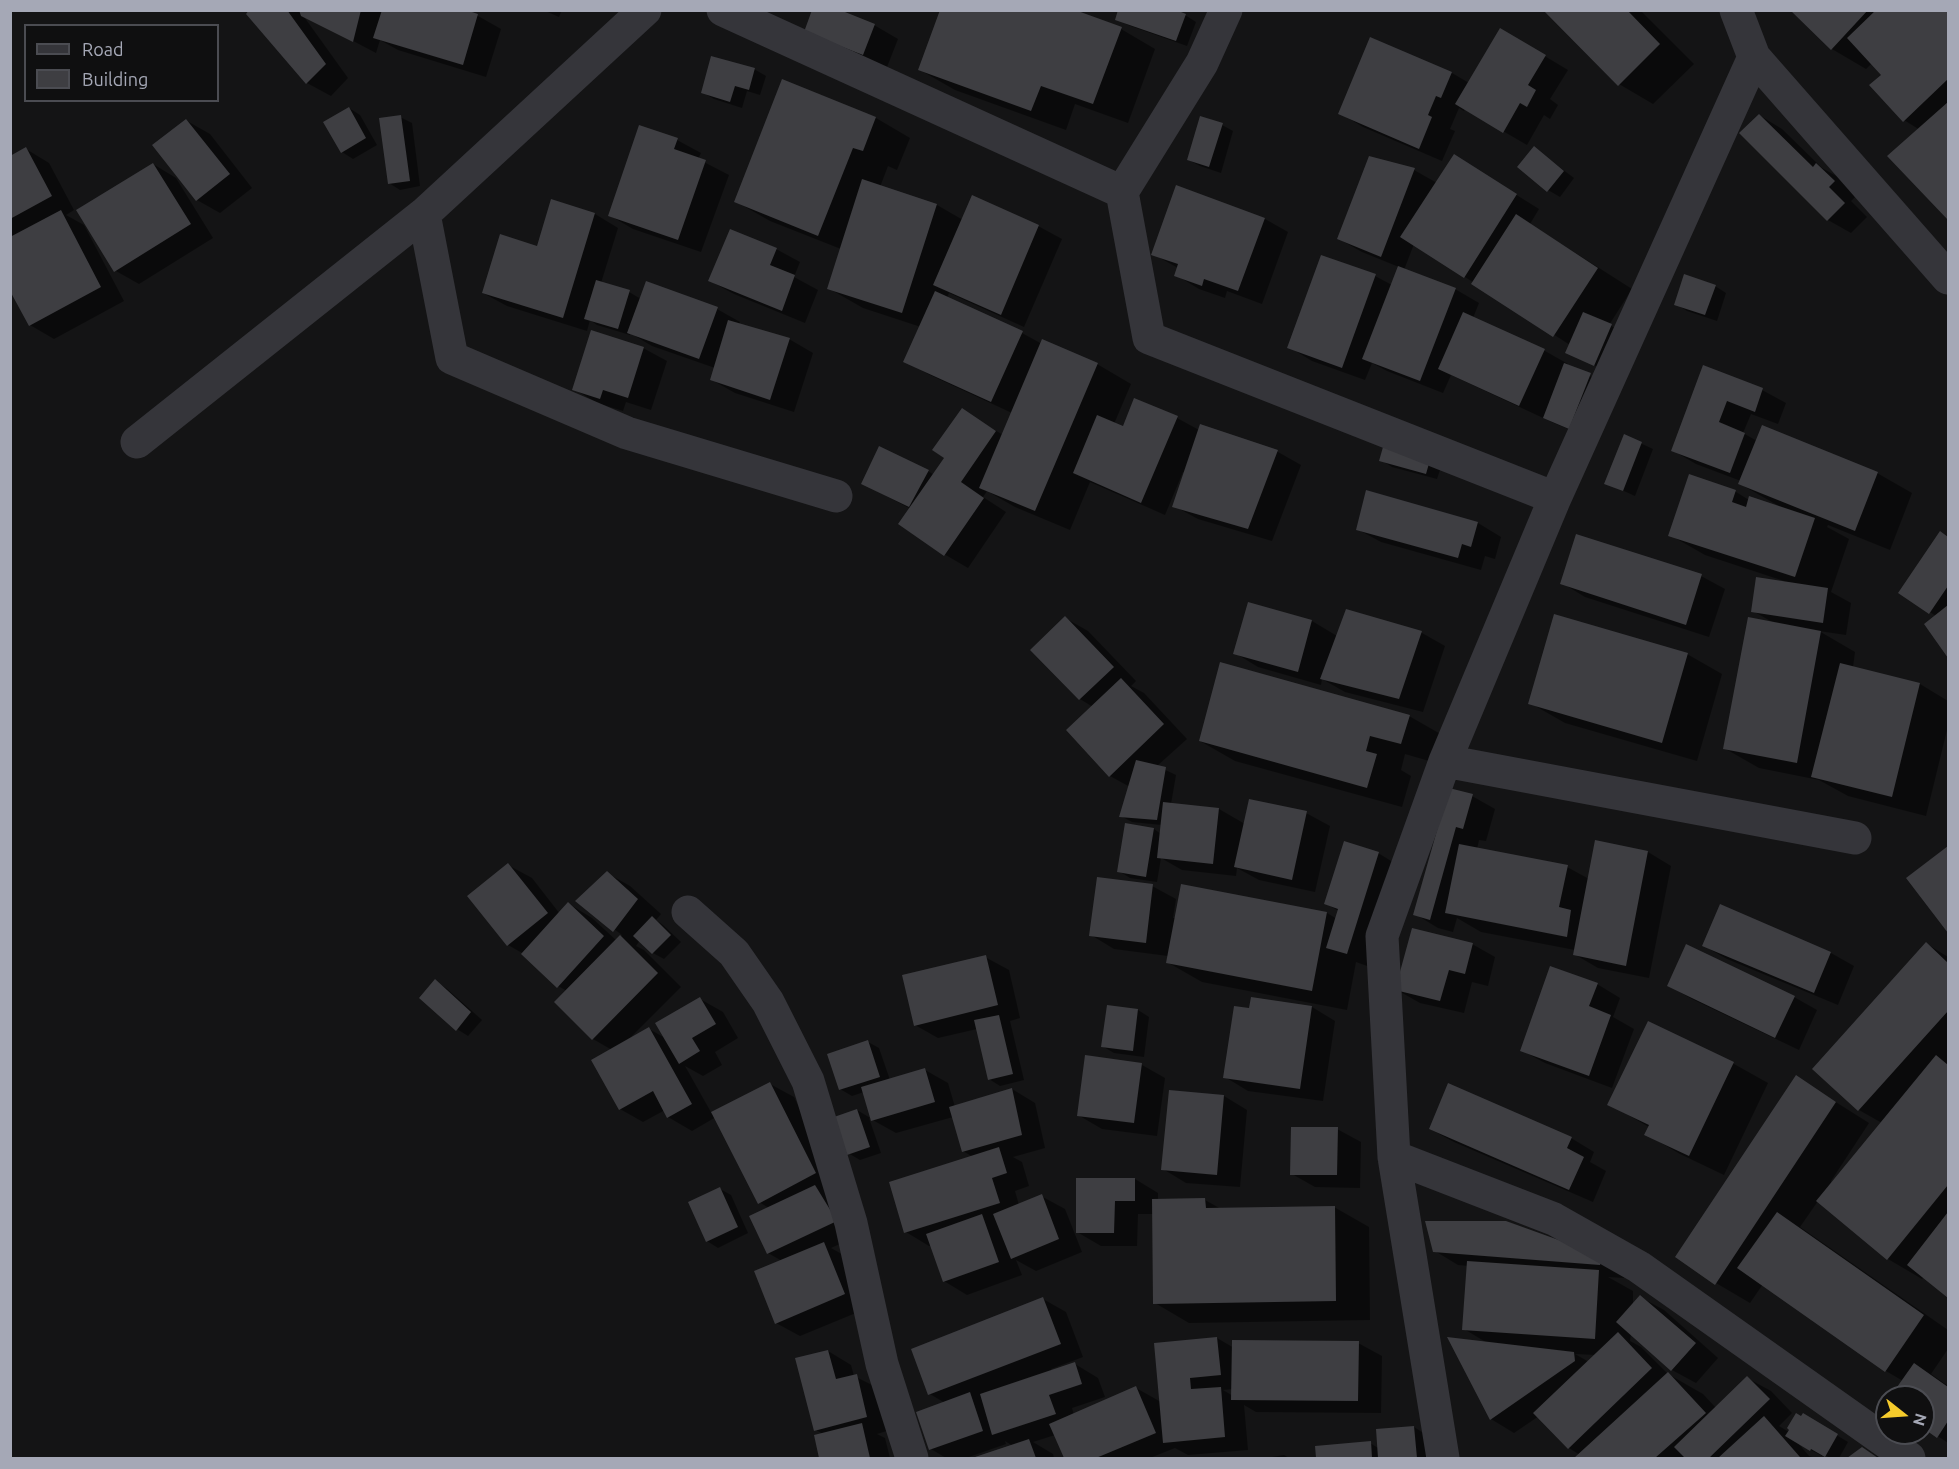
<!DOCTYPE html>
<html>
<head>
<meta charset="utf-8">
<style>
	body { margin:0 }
	#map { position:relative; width:1959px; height:1469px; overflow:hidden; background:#141415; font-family:Ubuntu,sans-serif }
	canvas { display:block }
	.frame { position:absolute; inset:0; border:12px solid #a5a8b6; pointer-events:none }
	.legend { position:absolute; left:24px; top:24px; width:195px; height:78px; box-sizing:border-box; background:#0f0f10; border:2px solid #4b4c52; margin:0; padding:8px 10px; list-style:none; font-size:18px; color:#a5a8b6 }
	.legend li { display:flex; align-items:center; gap:12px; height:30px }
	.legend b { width:30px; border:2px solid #4b4c52 }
	.north { position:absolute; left:1875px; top:1385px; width:60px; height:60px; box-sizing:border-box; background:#0f0f10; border:2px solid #4b4c52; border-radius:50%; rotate:107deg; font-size:16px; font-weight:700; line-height:24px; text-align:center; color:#a5a8b6 }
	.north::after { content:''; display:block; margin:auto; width:21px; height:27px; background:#f5cb2c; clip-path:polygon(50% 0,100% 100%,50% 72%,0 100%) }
</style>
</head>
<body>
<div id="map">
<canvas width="1959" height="1469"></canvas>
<div class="frame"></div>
<ul class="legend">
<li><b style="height:8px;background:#35353a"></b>Road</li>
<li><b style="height:16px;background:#3e3e42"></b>Building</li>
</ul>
<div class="north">N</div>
</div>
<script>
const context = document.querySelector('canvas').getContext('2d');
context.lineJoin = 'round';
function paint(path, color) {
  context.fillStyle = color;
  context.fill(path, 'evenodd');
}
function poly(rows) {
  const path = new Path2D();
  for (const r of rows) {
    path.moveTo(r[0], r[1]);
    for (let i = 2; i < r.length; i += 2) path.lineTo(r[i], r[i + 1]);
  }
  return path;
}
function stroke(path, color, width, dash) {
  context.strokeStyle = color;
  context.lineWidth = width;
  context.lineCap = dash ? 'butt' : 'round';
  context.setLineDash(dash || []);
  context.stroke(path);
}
paint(poly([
	[251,10,460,10,478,16,501,29,486,77,398,50,380,40,376,53,302,14,348,78,331,96,307,83,248,14],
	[543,10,562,10,559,17],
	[1545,10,1640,10,1694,64,1653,104,1619,84],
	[1792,10,1948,10,1948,218,1889,157,1920,130,1904,120,1883,75,1872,63,1866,69,1832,49],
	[1185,15,1196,22,1187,46,1128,25,1117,19],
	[874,25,898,39,887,67,805,31],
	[1121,29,1155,49,1128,123,1075,104,1066,130,955,90,920,70],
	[1501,30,1568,70,1550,99,1558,105,1550,119,1544,115,1527,145,1465,109,1464,111,1459,108,1450,129,1455,131,1442,161,1363,127,1340,113,1371,39,1452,73,1469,83],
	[754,69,766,76,760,95,747,91,742,108,714,99,702,92],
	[349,108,360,115,377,145,353,159,342,152],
	[1759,115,1782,129,1822,168,1840,178,1857,195,1851,201,1867,217,1851,233,1828,220],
	[400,117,412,123,420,186,400,190,389,183],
	[876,118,910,138,897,170,888,166,880,187,937,205,963,220,1038,226,1062,239,1024,327,949,293,947,298,1022,333,1042,344,1097,364,1131,384,1114,424,1124,428,1177,418,1199,430,1201,426,1278,452,1301,465,1272,541,1198,519,1174,506,1185,473,1183,472,1165,515,1090,482,1070,530,1015,507,987,491,983,497,1006,512,968,568,944,554,911,509,863,484,928,471,934,475,946,457,962,410,1003,435,1012,413,928,374,905,361,921,327,863,308,828,288,841,249,770,221,735,201],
	[187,121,210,134,252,188,220,213,197,200],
	[1222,125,1233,131,1221,173,1200,166,1189,160],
	[640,127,677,140,701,153,698,159,729,175,701,252,633,229,609,215],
	[1534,148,1574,178,1560,197,1548,190],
	[26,149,49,163,74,210,66,215,84,225,124,301,54,339,30,325,10,288,10,157],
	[1454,156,1539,209,1530,224,1632,289,1609,325,1623,332,1606,371,1567,352,1570,345,1414,244,1404,270,1455,289,1479,303,1473,318,1545,351,1568,364,1567,366,1601,381,1581,434,1556,424,1451,375,1443,393,1387,371,1372,363,1365,380,1312,361,1289,347,1375,276,1392,285,1399,267,1362,252,1339,239,1414,170,1437,183],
	[153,164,176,178,213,238,139,284,116,271],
	[552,201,595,214,618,228,601,283,629,292,641,299,717,309,740,322,739,325,789,339,813,353,794,412,735,393,712,380,715,368,652,346,630,333,630,335,597,325,590,320,587,331,507,306,483,293,538,247],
	[1265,219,1288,232,1262,304,1227,291,1225,298,1199,289,1176,275,1178,268,1153,254],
	[776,249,800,262,794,277,818,290,805,323,734,294,710,281],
	[1715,286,1726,293,1717,321,1687,311,1676,304],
	[643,348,667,361,651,410,626,402,623,411,597,403,574,389],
	[1704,367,1762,390,1786,403,1778,424,1751,414,1743,433,1757,441,1877,473,1912,493,1890,550,1828,525,1827,527,1849,539,1831,592,1851,603,1846,635,1819,631,1855,652,1853,667,1920,684,1948,701,1948,726,1926,816,1848,796,1819,780,1759,768,1724,748,1774,623,1753,611,1784,581,1705,555,1670,535,1689,476,1736,492,1749,500,1779,506,1740,484,1741,481,1696,464,1672,450],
	[1625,436,1653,449,1635,496,1606,483],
	[1384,448,1441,467,1437,479,1392,467,1381,460],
	[1478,523,1501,537,1495,559,1485,556,1481,570,1381,542,1357,529],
	[1940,533,1948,538,1948,655,1926,624,1936,616,1901,593],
	[1701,576,1725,589,1709,637,1585,597,1562,583],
	[1347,611,1422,633,1445,646,1423,712,1345,692,1322,679,1321,685,1258,667,1235,653,1312,621,1337,636],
	[1065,618,1088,631,1136,681,1131,686,1144,693,1187,739,1157,766,1176,775,1171,804,1219,809,1245,824,1306,813,1330,826,1315,892,1259,880,1237,868,1236,876,1182,870,1161,858,1157,882,1130,878,1119,871,1154,829,1161,834,1162,825,1132,822,1121,816,1130,787,1110,776,1093,707,1080,699],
	[1687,654,1722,674,1697,761,1565,723,1530,703],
	[1409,716,1444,736,1436,763,1405,754,1401,770,1411,776,1402,807,1235,761,1200,741],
	[1450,790,1472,796,1495,809,1486,841,1479,840,1477,849,1567,867,1589,879,1597,842,1648,852,1671,866,1649,978,1598,968,1574,954,1575,950,1481,932,1457,918,1453,932,1438,928,1415,914],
	[1948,848,1948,931,1909,878],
	[1378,853,1401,867,1370,967,1356,962,1347,1010,1202,982,1167,962,1168,956,1114,949,1091,935,1152,886,1176,899,1173,918,1327,913,1337,919,1339,911,1326,904],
	[508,865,532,878,560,914,569,904,592,918,617,941,622,935,577,901,607,873,630,886,661,914,656,920,663,925,681,942,664,959,653,953,640,940,636,946,644,950,681,987,630,1038,649,1029,667,1039,700,999,723,1012,738,1038,715,1052,722,1065,703,1076,685,1066,712,1114,770,1084,794,1097,838,1187,859,1235,831,1248,847,1257,868,1308,800,1336,776,1323,782,1261,768,1253,769,1208,759,1202,716,1117,692,1131,668,1117,665,1110,643,1122,620,1109,612,1050,593,1039,557,1002,567,991,558,986,524,954,508,945],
	[1721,906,1831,953,1854,966,1838,1005,1727,959,1704,946],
	[1472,944,1495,957,1488,986,1472,982,1464,1013,1420,1003,1397,990],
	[1927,944,1948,957,1948,1296,1924,1277,1922,1279,1888,1259,1818,1201,1800,1227,1948,1330,1948,1349,1931,1374,1948,1386,1948,1443,1923,1426,1923,1397,1892,1397,1903,1381,1886,1371,1763,1284,1750,1303,1716,1283,1796,1077,1869,1123,1831,1181,1832,1183,1882,1123,1859,1110,1814,1069],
	[985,957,1009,970,1020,1018,1010,1021,1024,1080,1000,1086,989,1079,977,1029,938,1038,915,1025],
	[435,981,446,988,482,1020,468,1036,457,1029],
	[1597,984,1620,998,1613,1017,1634,1029,1612,1088,1545,1063,1521,1050],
	[1669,986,1794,997,1817,1010,1799,1050,1692,999],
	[1108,1007,1138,1010,1149,1017,1144,1057,1114,1053,1102,1046],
	[1312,1007,1335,1021,1323,1101,1248,1091,1225,1077,1250,1010],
	[1648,1023,1734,1064,1768,1083,1724,1175,1680,1154,1646,1134,1649,1127,1609,1104],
	[868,1042,879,1048,890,1080,925,1070,948,1083,955,1107,1012,1089,1035,1103,1045,1148,1013,1157,1022,1162,1029,1186,1015,1191,1019,1205,1041,1196,1065,1209,1082,1252,1036,1271,1016,1260,1022,1275,967,1295,944,1281,931,1245,929,1246,906,1232,973,1157,963,1151,953,1117,896,1133,869,1118,881,1153,860,1160,848,1153,857,1110,872,1119,864,1092,852,1096,840,1089],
	[1142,1065,1165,1078,1157,1136,1102,1129,1078,1115],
	[1171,1091,1224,1096,1247,1110,1240,1187,1186,1183,1163,1169],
	[1337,1129,1361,1142,1360,1188,1315,1187,1292,1174],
	[1430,1129,1571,1138,1594,1152,1590,1162,1606,1171,1593,1202,1454,1142],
	[1135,1179,1158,1193,1158,1201,1205,1200,1221,1209,1334,1207,1369,1227,1370,1320,1189,1323,1155,1303,1153,1214,1138,1214,1137,1246,1101,1246,1077,1232],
	[720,1189,731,1195,748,1233,718,1248,707,1241],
	[1506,1222,1626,1271,1624,1278,1608,1277,1633,1291,1633,1305,1640,1297,1664,1310,1718,1358,1696,1383,1672,1370,1631,1333,1630,1341,1641,1347,1668,1374,1703,1394,1716,1408,1747,1378,1771,1391,1792,1413,1779,1426,1789,1432,1803,1415,1848,1442,1839,1458,1830,1458,1823,1454,1822,1456,1798,1443,1809,1456,1816,1458,1576,1458,1580,1455,1569,1448,1539,1416,1514,1433,1491,1419,1450,1339,1489,1344,1464,1329,1469,1266,1458,1265,1435,1251],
	[1575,1354,1596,1355,1589,1362],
	[1043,1299,1066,1312,1083,1357,1051,1369,1052,1372,1075,1364,1098,1378,1105,1397,1072,1408,1074,1415,1136,1388,1161,1402,1217,1338,1234,1348,1358,1343,1382,1356,1381,1413,1256,1412,1244,1405,1248,1450,1188,1455,1175,1448,1150,1458,1066,1458,1055,1435,1033,1442,1053,1454,1054,1458,976,1458,1013,1446,1005,1441,1006,1444,966,1458,946,1458,931,1449,945,1403,930,1394],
	[1233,1389,1233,1396,1223,1390],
	[828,1351,851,1365,854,1376,880,1389,890,1430,877,1434,885,1438,890,1458,821,1458,815,1436,823,1434,816,1430],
	[1414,1427,1425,1434,1427,1458,1318,1458,1317,1447,1370,1443,1378,1448],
	[1284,1455,1289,1458,1266,1458]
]), '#0007');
paint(poly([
	[249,10,287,10,326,64,306,84,246,14],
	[299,10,361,10,353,42,301,16],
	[382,10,466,10,478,14,463,65,373,38],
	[812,10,840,10,875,24,863,55,804,32],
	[940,10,1075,10,1122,27,1093,104,1041,86,1031,111,918,70],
	[1118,10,1176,10,1186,14,1176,41,1115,20],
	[1543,10,1627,10,1660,44,1618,86],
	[1790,10,1868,10,1831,50],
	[1876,10,1948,10,1948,79,1903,122,1869,85,1881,75,1847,38],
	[1500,28,1546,55,1528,85,1536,90,1527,107,1520,103,1503,133,1455,104],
	[1370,37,1452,72,1441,98,1436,96,1428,115,1432,117,1419,149,1338,114],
	[711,56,755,68,749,90,735,86,730,102,701,93],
	[782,79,876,117,863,151,853,148,818,236,734,202],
	[1948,102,1948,220,1887,156],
	[349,107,366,138,341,153,323,122],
	[1759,114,1813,167,1816,163,1835,181,1829,187,1845,203,1827,221,1739,133],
	[401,115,410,181,388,184,379,118],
	[1200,116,1223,123,1209,167,1187,160],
	[186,119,230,174,196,201,152,145],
	[639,125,678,138,674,149,706,160,678,240,608,216],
	[1534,146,1564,171,1547,192,1517,167],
	[26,147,52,196,10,219,10,156],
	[1454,154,1517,194,1464,278,1400,237],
	[1369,156,1415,168,1381,257,1337,239],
	[153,163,191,224,114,272,76,210],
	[862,179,937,204,902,313,827,289],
	[1176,185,1265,218,1238,291,1204,279,1202,286,1174,276,1178,264,1151,255],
	[972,195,1039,225,1001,315,933,285],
	[551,199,595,213,563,318,482,293,500,234,537,246],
	[61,210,101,287,29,326,10,291,10,237],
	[1516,214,1598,268,1553,337,1471,284],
	[730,229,777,248,770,265,795,275,782,311,708,281],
	[1321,255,1376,274,1342,368,1287,348],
	[1398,266,1456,288,1420,381,1362,359],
	[1684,274,1716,285,1705,315,1674,305],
	[596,280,630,290,618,329,584,319],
	[646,281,718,307,699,359,627,333],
	[935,291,1023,331,991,402,903,362],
	[1463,312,1545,349,1519,406,1438,369],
	[1583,312,1612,324,1594,366,1565,353],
	[728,320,790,338,770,400,710,380],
	[591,330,644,347,628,398,603,390,600,399,572,390],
	[1042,339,1098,363,1035,511,979,488],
	[1564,363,1591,373,1569,429,1543,418],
	[1703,365,1763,388,1755,412,1727,401,1719,422,1745,433,1730,473,1671,451],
	[1134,398,1178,416,1141,503,1073,473,1097,415,1123,426],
	[962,408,996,431,961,482,984,498,944,556,898,524,944,458,932,450],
	[1200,424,1278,450,1248,529,1172,507],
	[1762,425,1878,472,1855,531,1738,484],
	[1624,434,1642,442,1623,491,1604,484],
	[879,446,929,470,909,507,861,484],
	[1383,447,1430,460,1426,474,1379,461],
	[1689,474,1736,490,1732,502,1746,507,1749,496,1815,518,1795,577,1668,536],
	[1366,490,1478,522,1471,547,1462,544,1458,558,1356,530],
	[1940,531,1948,537,1948,586,1929,614,1898,593],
	[1576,534,1702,574,1686,625,1560,584],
	[1756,577,1828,588,1823,623,1751,612],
	[1248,602,1312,620,1298,672,1233,654],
	[1948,605,1948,658,1924,624],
	[1346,609,1422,631,1399,699,1320,679],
	[1554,614,1688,653,1662,743,1528,704],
	[1065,616,1114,667,1079,700,1030,650],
	[1748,617,1821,631,1797,763,1723,749],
	[1220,662,1410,715,1401,744,1370,736,1366,751,1377,754,1367,788,1199,741],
	[1840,663,1920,683,1892,797,1811,777],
	[1121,678,1164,724,1109,777,1066,730],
	[1136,760,1166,767,1157,820,1119,817],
	[1449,788,1473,794,1463,829,1456,827,1430,920,1413,915],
	[1249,799,1307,811,1292,880,1234,867],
	[1163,802,1219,808,1213,864,1157,858],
	[1125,823,1154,828,1146,877,1117,872],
	[1595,840,1648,851,1626,966,1573,955],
	[1344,841,1379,852,1347,954,1326,948,1338,909,1324,904],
	[1459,844,1568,865,1559,907,1571,910,1567,937,1445,913],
	[1948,846,1948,933,1906,878],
	[508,863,548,913,507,946,467,896],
	[607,871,638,899,613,932,575,901],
	[1097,877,1153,884,1146,943,1089,936],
	[1181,884,1327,912,1312,991,1166,963],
	[568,902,604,936,557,988,521,954],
	[1720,904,1831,952,1814,993,1702,946],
	[652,916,671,935,652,954,633,936],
	[1412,928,1473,943,1465,974,1449,970,1440,1001,1395,990],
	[620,935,658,973,592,1040,554,1002],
	[1926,942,1948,963,1948,1011,1858,1111,1812,1069],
	[1686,944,1795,996,1775,1038,1667,986],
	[986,955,998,1005,914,1026,902,975],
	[1550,966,1598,983,1589,1006,1611,1015,1589,1076,1520,1051],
	[435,979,471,1012,456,1031,419,998],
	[700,997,716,1024,692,1038,700,1051,679,1064,655,1023],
	[1251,997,1312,1006,1300,1089,1223,1078,1234,1006,1249,1008],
	[1107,1005,1138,1009,1133,1051,1101,1047],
	[999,1015,1013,1074,988,1080,974,1020],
	[1648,1021,1734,1062,1689,1156,1644,1135,1649,1125,1607,1105],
	[649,1027,692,1104,667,1118,653,1091,619,1110,591,1060],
	[868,1040,880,1077,839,1090,827,1054],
	[1085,1055,1142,1063,1134,1123,1077,1116],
	[1936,1055,1948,1065,1948,1185,1887,1260,1816,1201],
	[925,1068,935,1102,871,1121,861,1087],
	[1796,1075,1836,1102,1715,1285,1675,1257],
	[770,1082,816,1173,758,1204,711,1112],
	[1448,1083,1572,1137,1567,1148,1584,1157,1569,1190,1429,1129],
	[1012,1088,1022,1135,962,1152,949,1107],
	[1169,1090,1224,1095,1217,1175,1161,1170],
	[857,1109,870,1147,847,1155,834,1117],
	[1291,1127,1338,1127,1337,1175,1290,1175],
	[999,1147,1007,1173,992,1178,1000,1203,904,1233,889,1182],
	[1076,1178,1135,1178,1135,1201,1115,1201,1114,1233,1076,1233],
	[815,1185,837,1221,767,1254,749,1216],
	[720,1187,738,1227,706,1242,688,1202],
	[1042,1194,1059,1239,1011,1259,993,1214],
	[1205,1198,1206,1208,1335,1206,1336,1301,1153,1304,1152,1199],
	[1777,1212,1924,1315,1885,1372,1737,1268],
	[1948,1212,1948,1298,1907,1265],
	[982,1214,999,1262,943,1282,926,1234],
	[1425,1221,1506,1221,1603,1256,1600,1265,1433,1252],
	[824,1242,845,1294,775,1324,754,1271],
	[1467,1261,1599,1270,1595,1339,1462,1330],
	[1640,1295,1696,1343,1671,1371,1616,1322],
	[1043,1297,1061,1344,928,1395,911,1349],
	[1618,1332,1652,1368,1568,1449,1533,1413],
	[1217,1337,1221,1375,1190,1378,1191,1389,1221,1387,1225,1437,1163,1443,1154,1343],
	[1447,1337,1574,1352,1575,1361,1490,1420],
	[1232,1340,1359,1341,1358,1401,1231,1400],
	[828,1350,836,1379,857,1374,867,1417,814,1431,795,1358],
	[1075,1362,1082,1384,1049,1395,1056,1414,992,1435,980,1394],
	[1914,1363,1948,1387,1948,1421,1937,1438,1923,1428,1923,1397,1890,1397],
	[1668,1372,1706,1413,1655,1458,1574,1458],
	[1747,1376,1770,1399,1709,1458,1685,1458,1674,1447],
	[1136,1386,1156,1433,1096,1458,1064,1458,1049,1424],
	[970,1392,983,1431,929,1450,916,1412],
	[1796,1413,1801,1416,1803,1413,1838,1434,1825,1457,1811,1449,1810,1451,1785,1436,1789,1430,1787,1428],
	[1764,1416,1800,1457,1798,1458,1718,1458],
	[862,1423,870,1458,819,1458,814,1435],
	[1414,1426,1417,1458,1378,1458,1376,1429],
	[1029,1439,1036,1458,972,1458],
	[1371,1441,1372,1458,1316,1458,1315,1446],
	[1862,1447,1878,1458,1847,1458]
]), '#3e3e42');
stroke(poly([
	[723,10,1122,192],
	[1226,10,1202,63,1122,192,1149,338,1555,498],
	[1736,10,1754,57,1948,278],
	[424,214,452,358,627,433,836,496],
	[137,442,424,214,645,10],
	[1445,761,1855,838],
	[688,912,734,953,768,1002,808,1081,851,1223,882,1364,912,1458],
	[1394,1157,1554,1219,1639,1267,1909,1458],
	[1443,1458,1394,1157,1382,936,1445,761,1555,498,1754,57]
]), '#35353a', 33);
</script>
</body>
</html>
